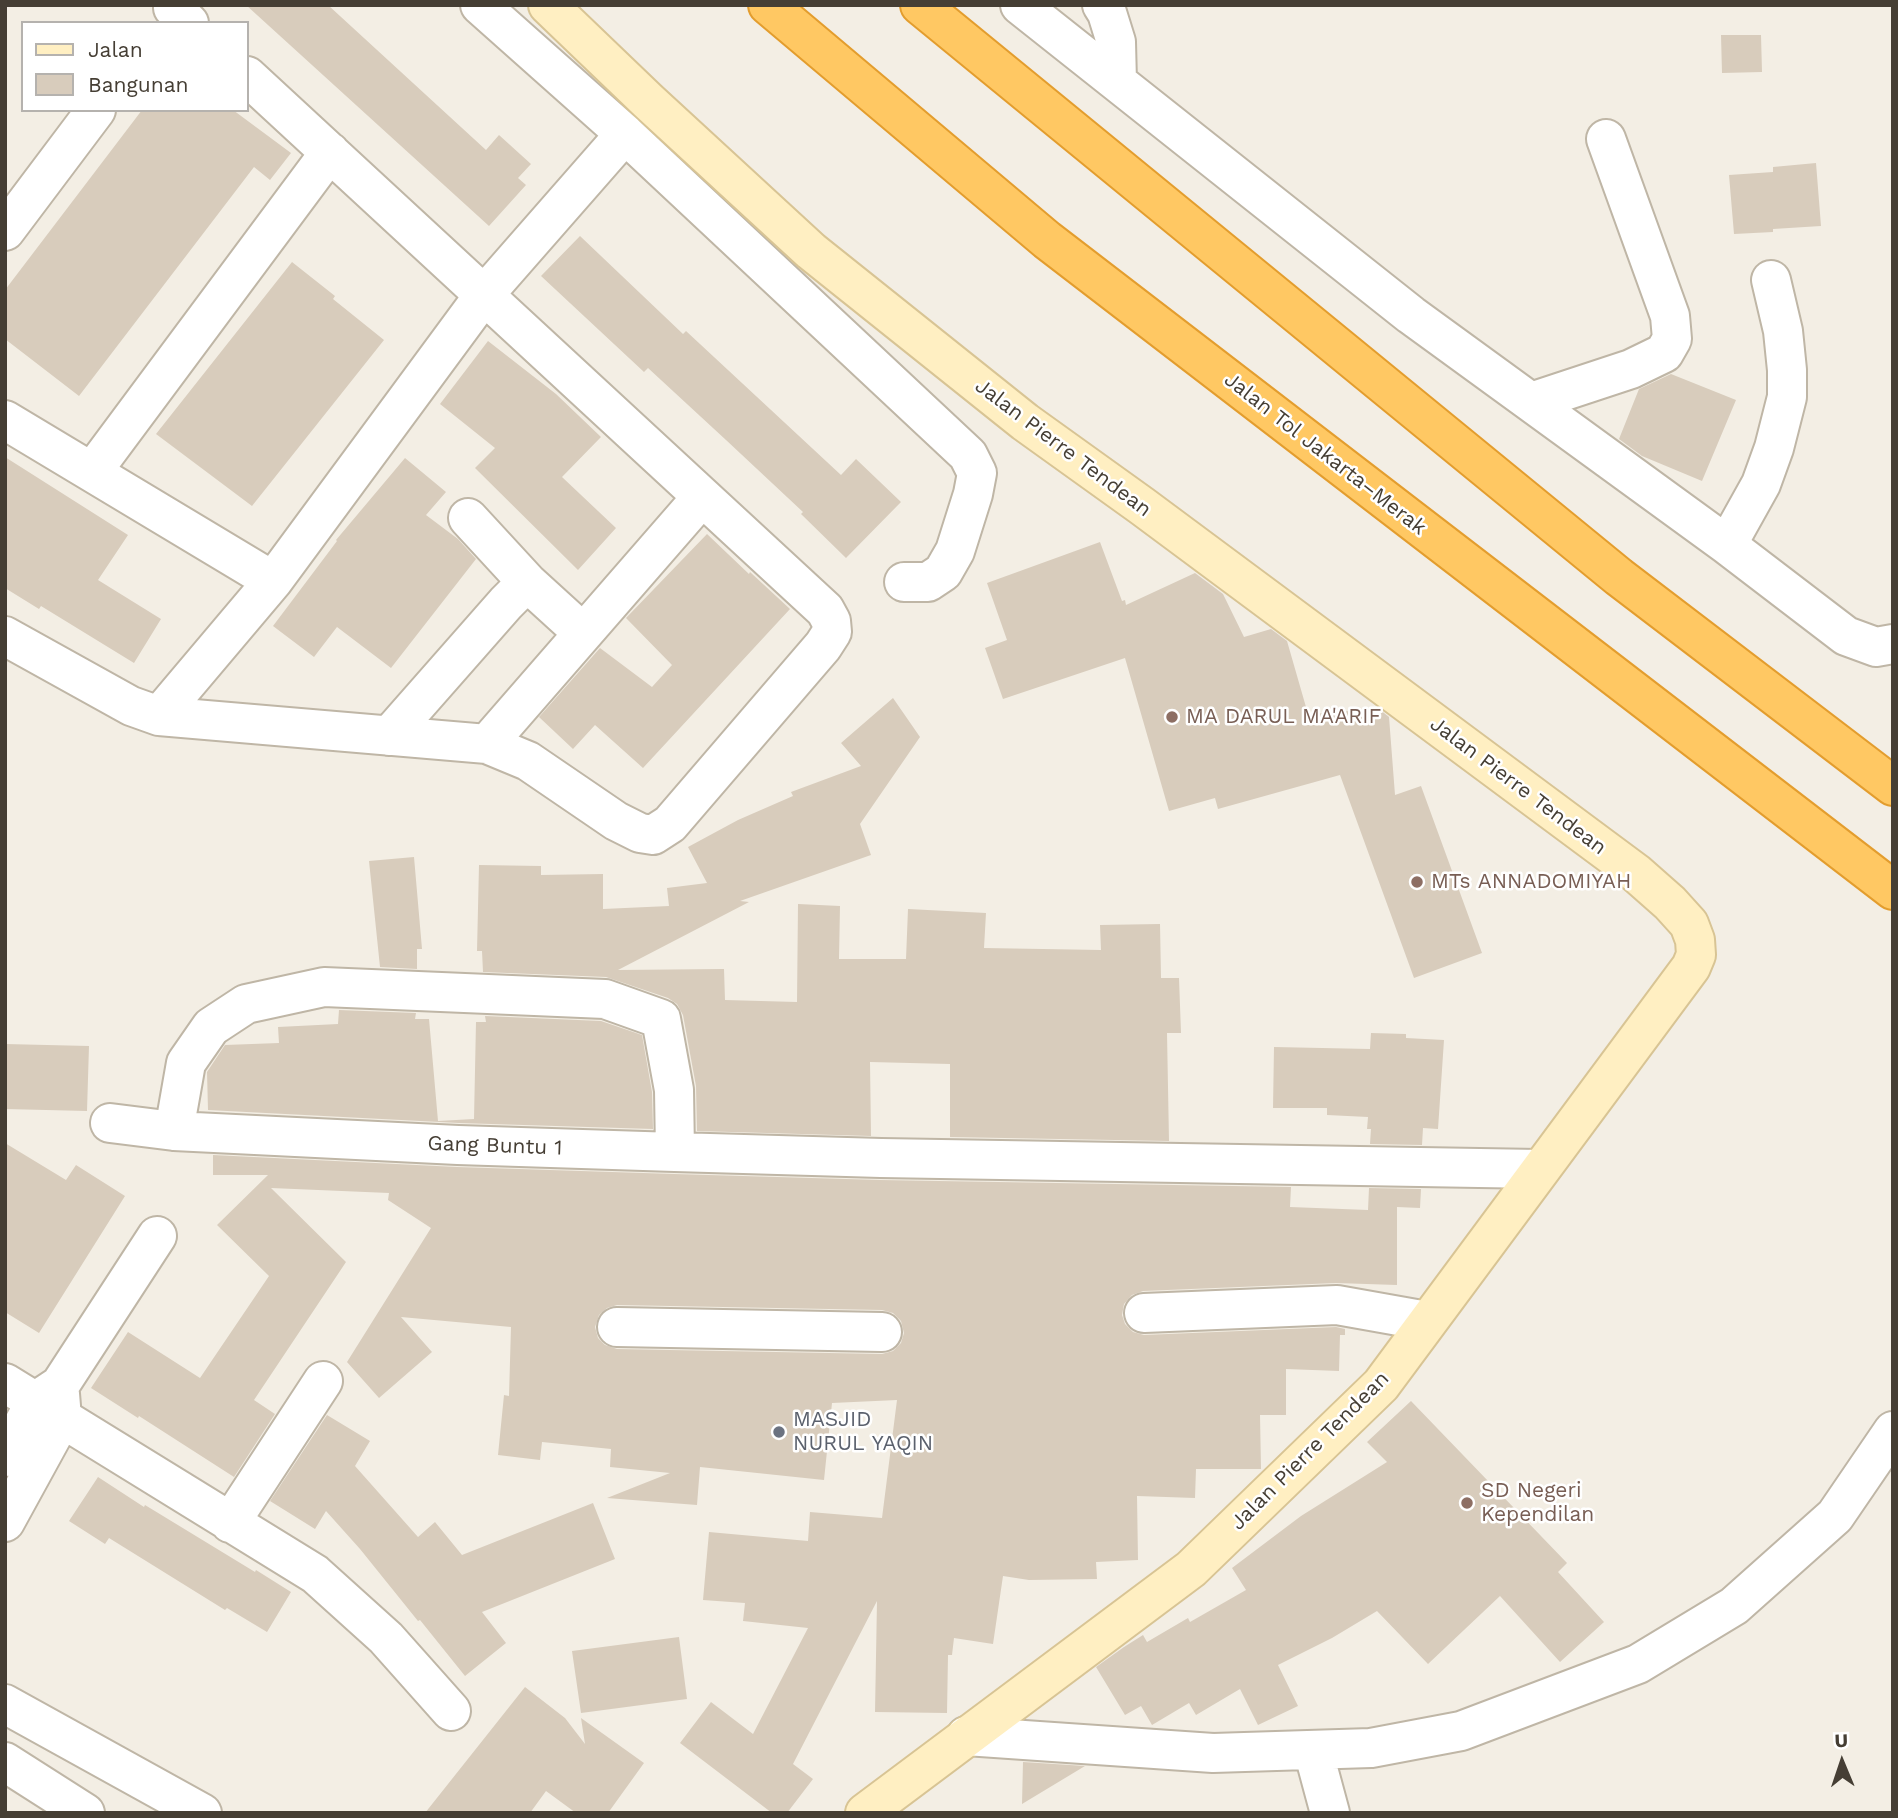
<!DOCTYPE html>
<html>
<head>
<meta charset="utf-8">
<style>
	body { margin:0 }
	#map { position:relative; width:1898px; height:1818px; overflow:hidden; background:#f3eee4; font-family:"Work Sans",sans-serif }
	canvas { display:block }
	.frame { position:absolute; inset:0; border:7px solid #453e34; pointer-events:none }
	.legend { position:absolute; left:21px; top:21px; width:228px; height:91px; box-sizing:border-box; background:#fff; border:2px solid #b5b2ae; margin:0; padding:9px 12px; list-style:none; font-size:21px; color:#453e34 }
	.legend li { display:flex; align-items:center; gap:14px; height:35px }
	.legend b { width:35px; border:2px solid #b5b2ae }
	.north { position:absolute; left:1807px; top:1727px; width:70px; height:70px; -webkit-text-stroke:5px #fff; paint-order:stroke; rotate:358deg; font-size:19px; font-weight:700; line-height:28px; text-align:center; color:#453e34 }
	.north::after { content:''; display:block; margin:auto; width:24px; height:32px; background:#453e34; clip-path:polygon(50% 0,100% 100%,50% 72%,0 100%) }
</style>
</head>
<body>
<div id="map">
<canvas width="1898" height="1818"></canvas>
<div class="frame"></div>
<ul class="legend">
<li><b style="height:9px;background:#ffefc2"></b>Jalan</li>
<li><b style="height:19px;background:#d8ccbc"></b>Bangunan</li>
</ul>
<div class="north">U</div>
</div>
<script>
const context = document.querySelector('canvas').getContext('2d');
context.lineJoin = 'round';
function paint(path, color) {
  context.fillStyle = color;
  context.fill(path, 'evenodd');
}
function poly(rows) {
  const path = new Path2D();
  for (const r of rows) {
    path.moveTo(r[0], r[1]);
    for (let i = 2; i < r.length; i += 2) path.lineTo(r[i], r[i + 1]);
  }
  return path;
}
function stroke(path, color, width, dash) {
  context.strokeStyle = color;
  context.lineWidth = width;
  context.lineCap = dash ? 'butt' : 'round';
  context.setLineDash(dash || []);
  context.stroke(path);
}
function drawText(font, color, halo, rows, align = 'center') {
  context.font = font + ' "Work Sans",sans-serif';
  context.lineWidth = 5;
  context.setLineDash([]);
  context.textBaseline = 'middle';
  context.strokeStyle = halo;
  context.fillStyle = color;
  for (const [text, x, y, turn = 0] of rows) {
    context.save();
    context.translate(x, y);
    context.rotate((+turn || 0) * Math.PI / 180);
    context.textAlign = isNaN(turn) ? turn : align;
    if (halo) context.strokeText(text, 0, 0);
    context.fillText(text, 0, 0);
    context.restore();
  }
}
paint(poly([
	[246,5,328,5,486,150,499,135,531,164,518,178,526,185,489,226],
	[1721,35,1761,35,1762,72,1722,73],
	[142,110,233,110,291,153,270,180,254,167,79,396,5,339,5,290],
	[1816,163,1821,226,1773,229,1773,232,1734,234,1729,175,1773,172,1773,167],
	[580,236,683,334,686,331,841,475,856,459,901,502,846,558,801,514,803,512,726,440,648,368,644,372,541,276],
	[292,262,335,296,333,299,384,340,252,506,156,434],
	[488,341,556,394,601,437,562,477,616,528,578,570,475,468,495,448,440,404],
	[1671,374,1736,400,1702,481,1642,456,1619,439,1639,389],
	[5,457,128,535,98,580,161,619,134,663,41,606,39,609,5,588],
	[405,458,446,492,426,515,458,539,476,559,391,668,337,627,314,657,273,626,337,541,336,540],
	[707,534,749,574,750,572,790,609,643,768,595,725,573,749,539,717,600,648,652,687,672,665,626,618],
	[1100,542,1122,601,1125,600,1126,605,1195,573,1223,594,1244,637,1271,629,1287,641,1308,714,1379,709,1389,717,1395,795,1421,786,1482,953,1414,978,1340,775,1218,809,1215,798,1169,811,1125,658,1003,699,985,648,1007,640,987,583],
	[893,698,920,737,860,824,871,855,740,901,749,902,618,970,724,969,725,1000,797,1002,798,904,840,906,839,959,906,959,908,909,986,913,984,948,1101,950,1100,925,1160,924,1161,978,1179,978,1181,1033,1167,1033,1169,1141,950,1137,950,1064,870,1062,871,1136,697,1131,696,1086,683,1015,677,1004,668,998,606,977,483,972,482,951,477,951,479,865,541,866,541,875,603,874,603,909,669,906,667,888,707,883,688,847,738,820,793,796,791,792,861,766,841,743],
	[414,857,422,949,417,949,417,969,380,967,369,861],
	[339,1010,416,1013,415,1019,429,1019,438,1121,474,1119,476,1022,486,1022,485,1016,601,1021,642,1035,652,1092,653,1129,459,1123,208,1110,207,1072,225,1045,279,1043,278,1027,338,1024],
	[1371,1033,1406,1034,1406,1038,1444,1040,1438,1129,1423,1128,1422,1145,1370,1144,1371,1129,1367,1129,1368,1117,1327,1115,1327,1108,1273,1108,1274,1047,1370,1049],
	[5,1044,89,1046,87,1111,5,1109],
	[5,1143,66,1180,76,1165,125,1196,39,1333,5,1312],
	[213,1155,457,1167,674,1174,880,1180,1291,1187,1290,1207,1368,1210,1369,1188,1421,1189,1420,1208,1397,1207,1397,1285,1336,1283,1143,1291,1132,1295,1124,1304,1122,1315,1125,1324,1133,1332,1144,1335,1336,1327,1345,1329,1345,1335,1340,1335,1339,1371,1286,1369,1286,1415,1260,1415,1261,1469,1196,1469,1195,1498,1137,1496,1138,1560,1096,1562,1097,1579,1029,1580,1003,1576,993,1644,954,1638,952,1655,948,1655,947,1713,875,1712,877,1601,793,1764,813,1779,787,1813,772,1813,680,1743,711,1702,753,1734,808,1628,743,1621,745,1603,703,1600,709,1532,808,1541,810,1512,882,1518,897,1400,832,1403,824,1480,700,1467,697,1505,607,1498,670,1473,610,1467,611,1449,542,1442,540,1460,498,1455,504,1395,509,1396,511,1327,401,1317,432,1352,379,1398,347,1362,431,1228,388,1200,389,1193,271,1188,346,1262,254,1400,275,1414,234,1477,139,1416,138,1418,91,1388,128,1332,200,1378,269,1276,217,1225,268,1175,213,1175],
	[617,1305,882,1310,893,1313,901,1321,904,1333,901,1343,893,1351,882,1354,617,1349,605,1345,598,1338,595,1327,599,1315,607,1308],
	[1411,1401,1567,1563,1558,1572,1604,1622,1560,1662,1500,1596,1428,1664,1377,1611,1332,1638,1278,1665,1298,1706,1258,1725,1240,1689,1196,1715,1189,1703,1152,1725,1141,1706,1125,1715,1096,1667,1124,1647,1143,1635,1147,1642,1188,1618,1190,1622,1246,1590,1232,1568,1301,1516,1387,1462,1367,1442],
	[327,1415,370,1441,355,1466,418,1537,435,1522,462,1555,593,1503,615,1559,482,1612,506,1643,465,1676,420,1620,418,1621,360,1549,326,1511,315,1529,270,1501],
	[98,1477,144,1507,145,1505,255,1572,256,1570,291,1592,267,1632,227,1608,225,1610,109,1538,105,1544,69,1521],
	[679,1637,687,1699,581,1713,572,1651],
	[525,1687,565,1718,585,1744,581,1718,644,1763,608,1813,576,1813,546,1791,530,1813,425,1813],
	[1023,1762,1085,1766,1022,1804]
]), '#d8ccbc');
const street = poly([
	[480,5,625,134],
	[1020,5,1411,315,1727,545,1846,636,1876,647,1893,644],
	[1102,5,1107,13,1116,42,1117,82],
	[173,8,189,23],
	[5,231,96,110],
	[1531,402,1631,369,1664,353,1672,339,1670,316,1606,139],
	[5,420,273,581],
	[92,472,330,152],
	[468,518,527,582],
	[1727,545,1761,484,1774,448,1787,397,1787,370,1783,331,1771,280],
	[5,636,131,706,159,716,487,744,528,761,616,821,640,833,653,835,670,824,823,646,832,632,831,621,825,610,247,76],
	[159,716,273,581,484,295,625,134,968,455,977,473,973,494,955,551,943,572,928,582,904,582],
	[389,736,506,603,527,582,583,633],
	[487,744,702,497],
	[110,1123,174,1131,458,1145,675,1152,881,1158,1539,1169],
	[174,1131,186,1063,211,1027,246,1004,324,987,605,999,661,1019,674,1090,675,1152],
	[1144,1313,1337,1305,1427,1321],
	[617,1327,882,1332],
	[5,1383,315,1574,386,1638,451,1711],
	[5,1457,36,1401,60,1385,157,1236],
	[5,1522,62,1418,60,1394],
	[230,1523,323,1381],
	[5,1704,202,1813],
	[966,1736,1213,1753,1371,1748,1461,1731,1638,1664,1734,1606,1835,1516,1893,1431],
	[1313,1750,1330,1813],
	[5,1762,85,1813]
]);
const secondary = poly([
	[548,5,648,101,811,251,1025,422,1142,506,1636,873,1670,903,1689,924,1695,940,1696,955,1691,967,1381,1385,1191,1569,865,1813]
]);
const highway = poly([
	[768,5,1047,240,1893,890],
	[920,5,1619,577,1893,786]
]);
stroke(street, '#bfb6a6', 42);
stroke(secondary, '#d8c494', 42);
stroke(highway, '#e39d2e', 42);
stroke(street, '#fff', 38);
stroke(secondary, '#ffefc2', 38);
stroke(highway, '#ffc863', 38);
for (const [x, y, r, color] of [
	[1172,717,7,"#8d6e63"],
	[1417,882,7,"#8d6e63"],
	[779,1432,7,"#6b7280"],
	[1467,1503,7,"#8d6e63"]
]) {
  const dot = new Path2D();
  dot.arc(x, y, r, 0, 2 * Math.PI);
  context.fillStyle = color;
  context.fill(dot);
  stroke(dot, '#fff', 2.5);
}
drawText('21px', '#453e34', '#fff', [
	["Jalan Pierre Tendean",1063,448,37],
	["Jalan Tol Jakarta–Merak",1325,454,38],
	["Jalan Pierre Tendean",1518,786,37],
	["Gang Buntu 1",495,1146,2],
	["Jalan Pierre Tendean",1310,1451,-45]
]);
drawText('21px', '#785e54', '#fff', [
	["MA DARUL MA'ARIF",1186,717],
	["MTs ANNADOMIYAH",1431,882],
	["SD Negeri",1481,1491],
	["Kependilan",1481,1515]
], 'left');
drawText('21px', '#5b616d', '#fff', [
	["MASJID",793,1420],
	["NURUL YAQIN",793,1444]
], 'left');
</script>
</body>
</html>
